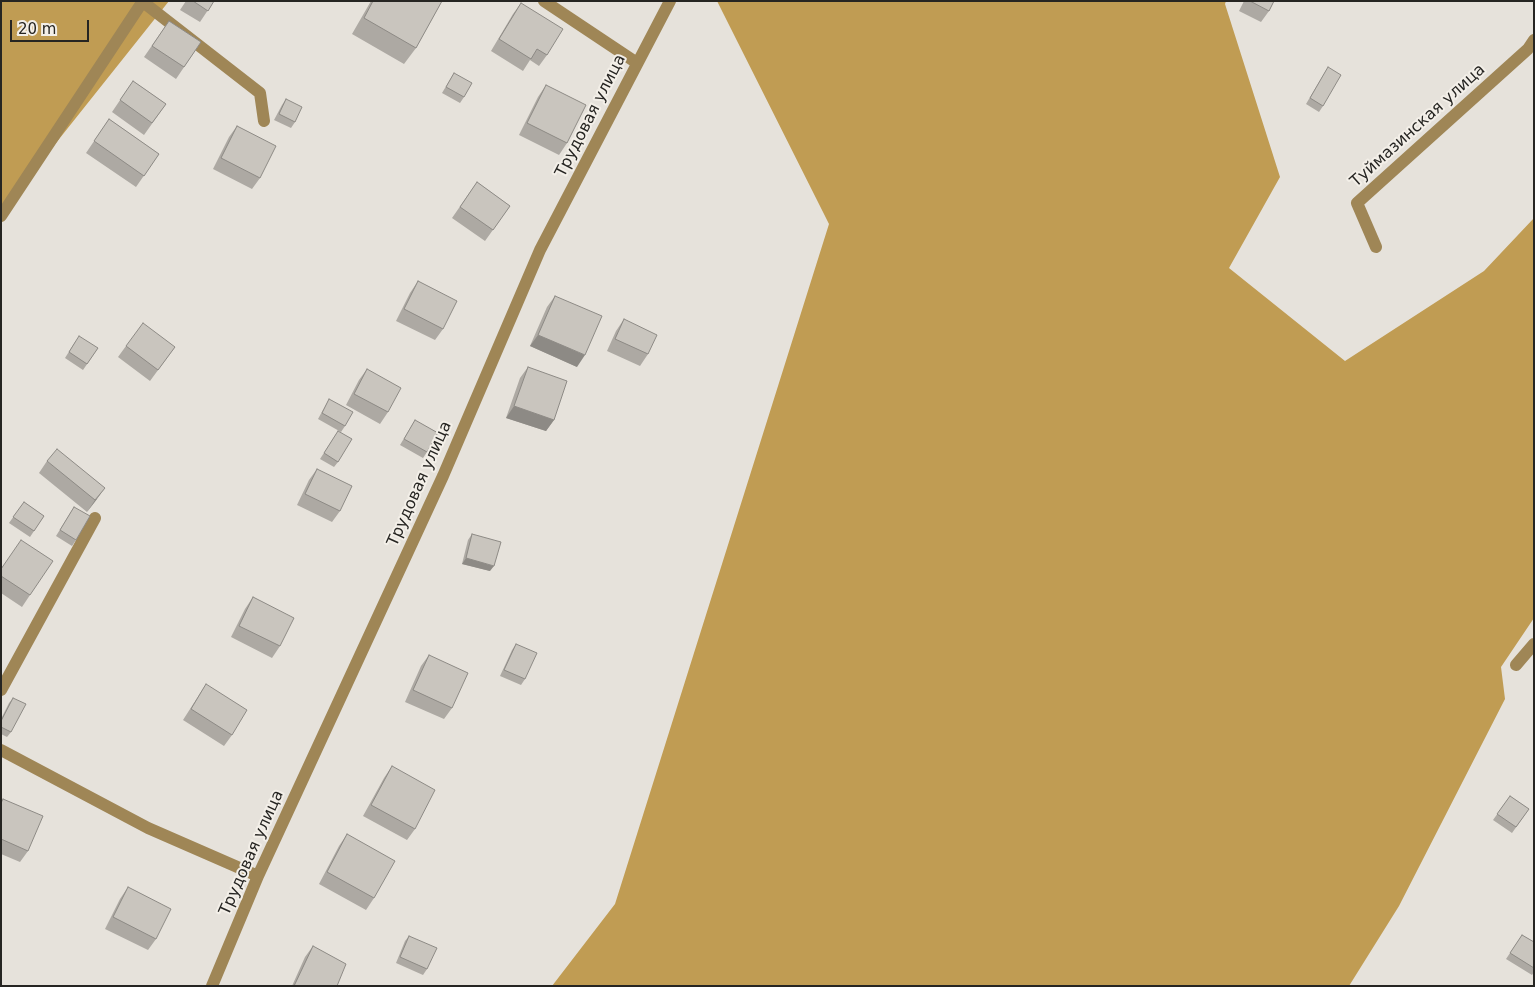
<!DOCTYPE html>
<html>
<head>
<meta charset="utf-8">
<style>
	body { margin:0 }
	#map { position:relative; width:1535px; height:987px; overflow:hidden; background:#e6e2db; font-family:"DejaVu Sans",sans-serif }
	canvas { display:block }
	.frame { position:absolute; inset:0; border:2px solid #262522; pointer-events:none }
	.scale { position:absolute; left:10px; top:20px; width:79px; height:22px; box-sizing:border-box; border:2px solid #262522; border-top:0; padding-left:6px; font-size:15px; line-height:18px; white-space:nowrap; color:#262522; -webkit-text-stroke:4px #f3efe8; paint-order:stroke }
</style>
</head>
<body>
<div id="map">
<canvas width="1535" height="987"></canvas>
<div class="frame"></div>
<div class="scale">20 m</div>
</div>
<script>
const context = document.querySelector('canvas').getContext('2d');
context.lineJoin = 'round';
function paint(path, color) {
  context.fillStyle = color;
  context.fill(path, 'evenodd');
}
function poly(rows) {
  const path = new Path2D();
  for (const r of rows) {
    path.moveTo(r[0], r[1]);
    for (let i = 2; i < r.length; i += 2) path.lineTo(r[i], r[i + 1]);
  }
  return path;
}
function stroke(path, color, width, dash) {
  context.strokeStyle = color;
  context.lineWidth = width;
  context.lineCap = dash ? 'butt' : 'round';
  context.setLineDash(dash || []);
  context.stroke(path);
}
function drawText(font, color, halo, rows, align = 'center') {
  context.font = font + ' "DejaVu Sans",sans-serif';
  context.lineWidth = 4;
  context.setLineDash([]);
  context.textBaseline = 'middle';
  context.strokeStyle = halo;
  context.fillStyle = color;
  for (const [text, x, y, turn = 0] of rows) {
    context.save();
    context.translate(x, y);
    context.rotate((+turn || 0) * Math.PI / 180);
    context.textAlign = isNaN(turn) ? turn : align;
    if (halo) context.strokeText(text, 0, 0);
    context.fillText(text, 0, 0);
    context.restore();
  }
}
paint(poly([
	[2,1,169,1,1,212,1,2],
	[717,1,1226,1,1225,4,1280,177,1229,268,1345,361,1484,271,1534,218,1534,618,1501,667,1505,699,1399,906,1349,986,552,986,615,904,829,224]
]), '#c09c53');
stroke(poly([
	[544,1,637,63],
	[143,2,260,93,264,121],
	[1,216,143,1],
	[1376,247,1357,203,1528,49,1534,40],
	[1516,665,1534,644],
	[1,690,95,518],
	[1,750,148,828,258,876],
	[212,986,258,876,443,476,540,250,670,1]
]), '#9f8656', 12);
paint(poly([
	[186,1,214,1,200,22,180,10],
	[371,1,442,1,416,48,404,64,352,34],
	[1244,1,1274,1,1269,11,1261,22,1239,11],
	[521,3,547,55,539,66,530,60,523,71,491,51,513,14],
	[169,21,201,42,176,79,144,57],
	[1328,67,1323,106,1319,112,1306,104],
	[454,73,464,97,460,103,442,93],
	[133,81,166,104,144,135,112,112],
	[546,85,567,143,559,155,519,135,538,97],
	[286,99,295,122,291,128,274,120,282,105],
	[109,119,159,154,136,187,86,153],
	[237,126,260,178,252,189,213,169,229,137],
	[477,182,510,206,485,241,452,218],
	[418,281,443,329,435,340,396,321,410,293],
	[555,296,577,367,530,346,547,307],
	[624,319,648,354,640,366,607,351,616,331],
	[75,342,98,348,83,370,65,358],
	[126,346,175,347,150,381,118,357],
	[528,367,554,420,546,431,506,418,520,378],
	[367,369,388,412,380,424,346,405,359,380],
	[329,399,345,426,341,432,318,419],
	[415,420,427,452,423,458,400,445],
	[338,431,338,462,334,467,320,459],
	[47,461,97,499,87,512,39,473],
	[317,469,340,511,332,522,297,505,309,480],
	[24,502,44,516,30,537,9,523],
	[74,507,76,540,72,546,56,536],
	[472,534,490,571,462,564,468,540],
	[1,569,30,595,22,607,1,593],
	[253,597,280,646,272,658,231,637,245,609],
	[516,644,525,679,521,685,500,676,512,650],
	[429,655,452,708,444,719,405,702,421,666],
	[206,684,232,735,224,746,183,720],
	[13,698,11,732,7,737,1,734,1,719,9,703],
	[392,766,415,829,407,840,363,816,384,778],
	[1510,796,1529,809,1512,833,1493,820],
	[3,799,28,851,20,862,1,854,1,802],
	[347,834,374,898,366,910,319,884,339,846],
	[128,887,156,939,148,950,105,929,120,899],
	[1522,935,1534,942,1534,972,1532,975,1506,959],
	[409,936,427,969,423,975,396,963,405,941],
	[313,946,337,986,292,986,305,957]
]), '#ada9a3');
paint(poly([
	[538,335,585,355,577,367,530,346],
	[514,406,554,420,546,431,506,418],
	[105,488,97,499,87,512,95,500],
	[466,558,494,566,490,571,462,564]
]), '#8d8a85');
const building = poly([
	[193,1,214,1,208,11,193,1],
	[373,1,442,1,416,48,364,18,373,1],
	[1250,1,1274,1,1269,11,1250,1],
	[521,3,563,29,547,55,537,49,531,59,499,39,521,3],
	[169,21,201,42,184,67,152,46,169,21],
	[1328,67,1341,75,1323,106,1310,98,1328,67],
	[454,73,472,83,464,97,446,87,454,73],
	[133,81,166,104,152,123,120,100,133,81],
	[546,85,586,105,567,143,527,123,546,85],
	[286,99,302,107,295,122,279,114,286,99],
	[109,119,159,154,144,176,94,141,109,119],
	[237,126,276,146,260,178,221,158,237,126],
	[477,182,510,206,493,230,460,207,477,182],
	[418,281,457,301,443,329,404,309,418,281],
	[555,296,602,316,585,355,538,335,555,296],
	[624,319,657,335,648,354,615,339,624,319],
	[143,323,175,347,158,370,126,346,143,323],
	[79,336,98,348,87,364,69,352,79,336],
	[528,367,567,381,554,420,514,406,528,367],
	[367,369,401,388,388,412,354,394,367,369],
	[329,399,353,412,345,426,322,413,329,399],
	[415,420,438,433,427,452,404,439,415,420],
	[338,431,352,439,338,462,324,453,338,431],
	[57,449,105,488,95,500,47,461,57,449],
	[317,469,352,486,340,511,305,494,317,469],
	[24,502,44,516,34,531,13,517,24,502],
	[74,507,90,516,76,540,60,530,74,507],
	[472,534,501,542,494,566,466,558,472,534],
	[21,540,53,561,30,595,1,576,1,569,21,540],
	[253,597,294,618,280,646,239,626,253,597],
	[516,644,537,653,525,679,504,670,516,644],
	[429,655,468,673,452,708,413,690,429,655],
	[206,684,247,710,232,735,191,709,206,684],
	[13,698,26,704,11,732,1,727,1,721,13,698],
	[392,766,435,790,415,829,371,805,392,766],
	[1510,796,1529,809,1516,827,1497,814,1510,796],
	[3,799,43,816,28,851,1,839,1,803,3,799],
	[347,834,395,861,374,898,327,872,347,834],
	[128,887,171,909,156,939,113,917,128,887],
	[1522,935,1534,942,1534,968,1510,953,1522,935],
	[409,936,437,948,427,969,400,957,409,936],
	[313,946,346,964,337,986,294,986,313,946]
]);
paint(building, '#c9c5be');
stroke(building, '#8d8a85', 1);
drawText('16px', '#262522', '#f3efe8', [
	["Трудовая улица",591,116,-63],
	["Туймазинская улица",1418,126,-42],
	["Трудовая улица",420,484,-66],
	["Трудовая улица",252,853,-66]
]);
</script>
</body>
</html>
